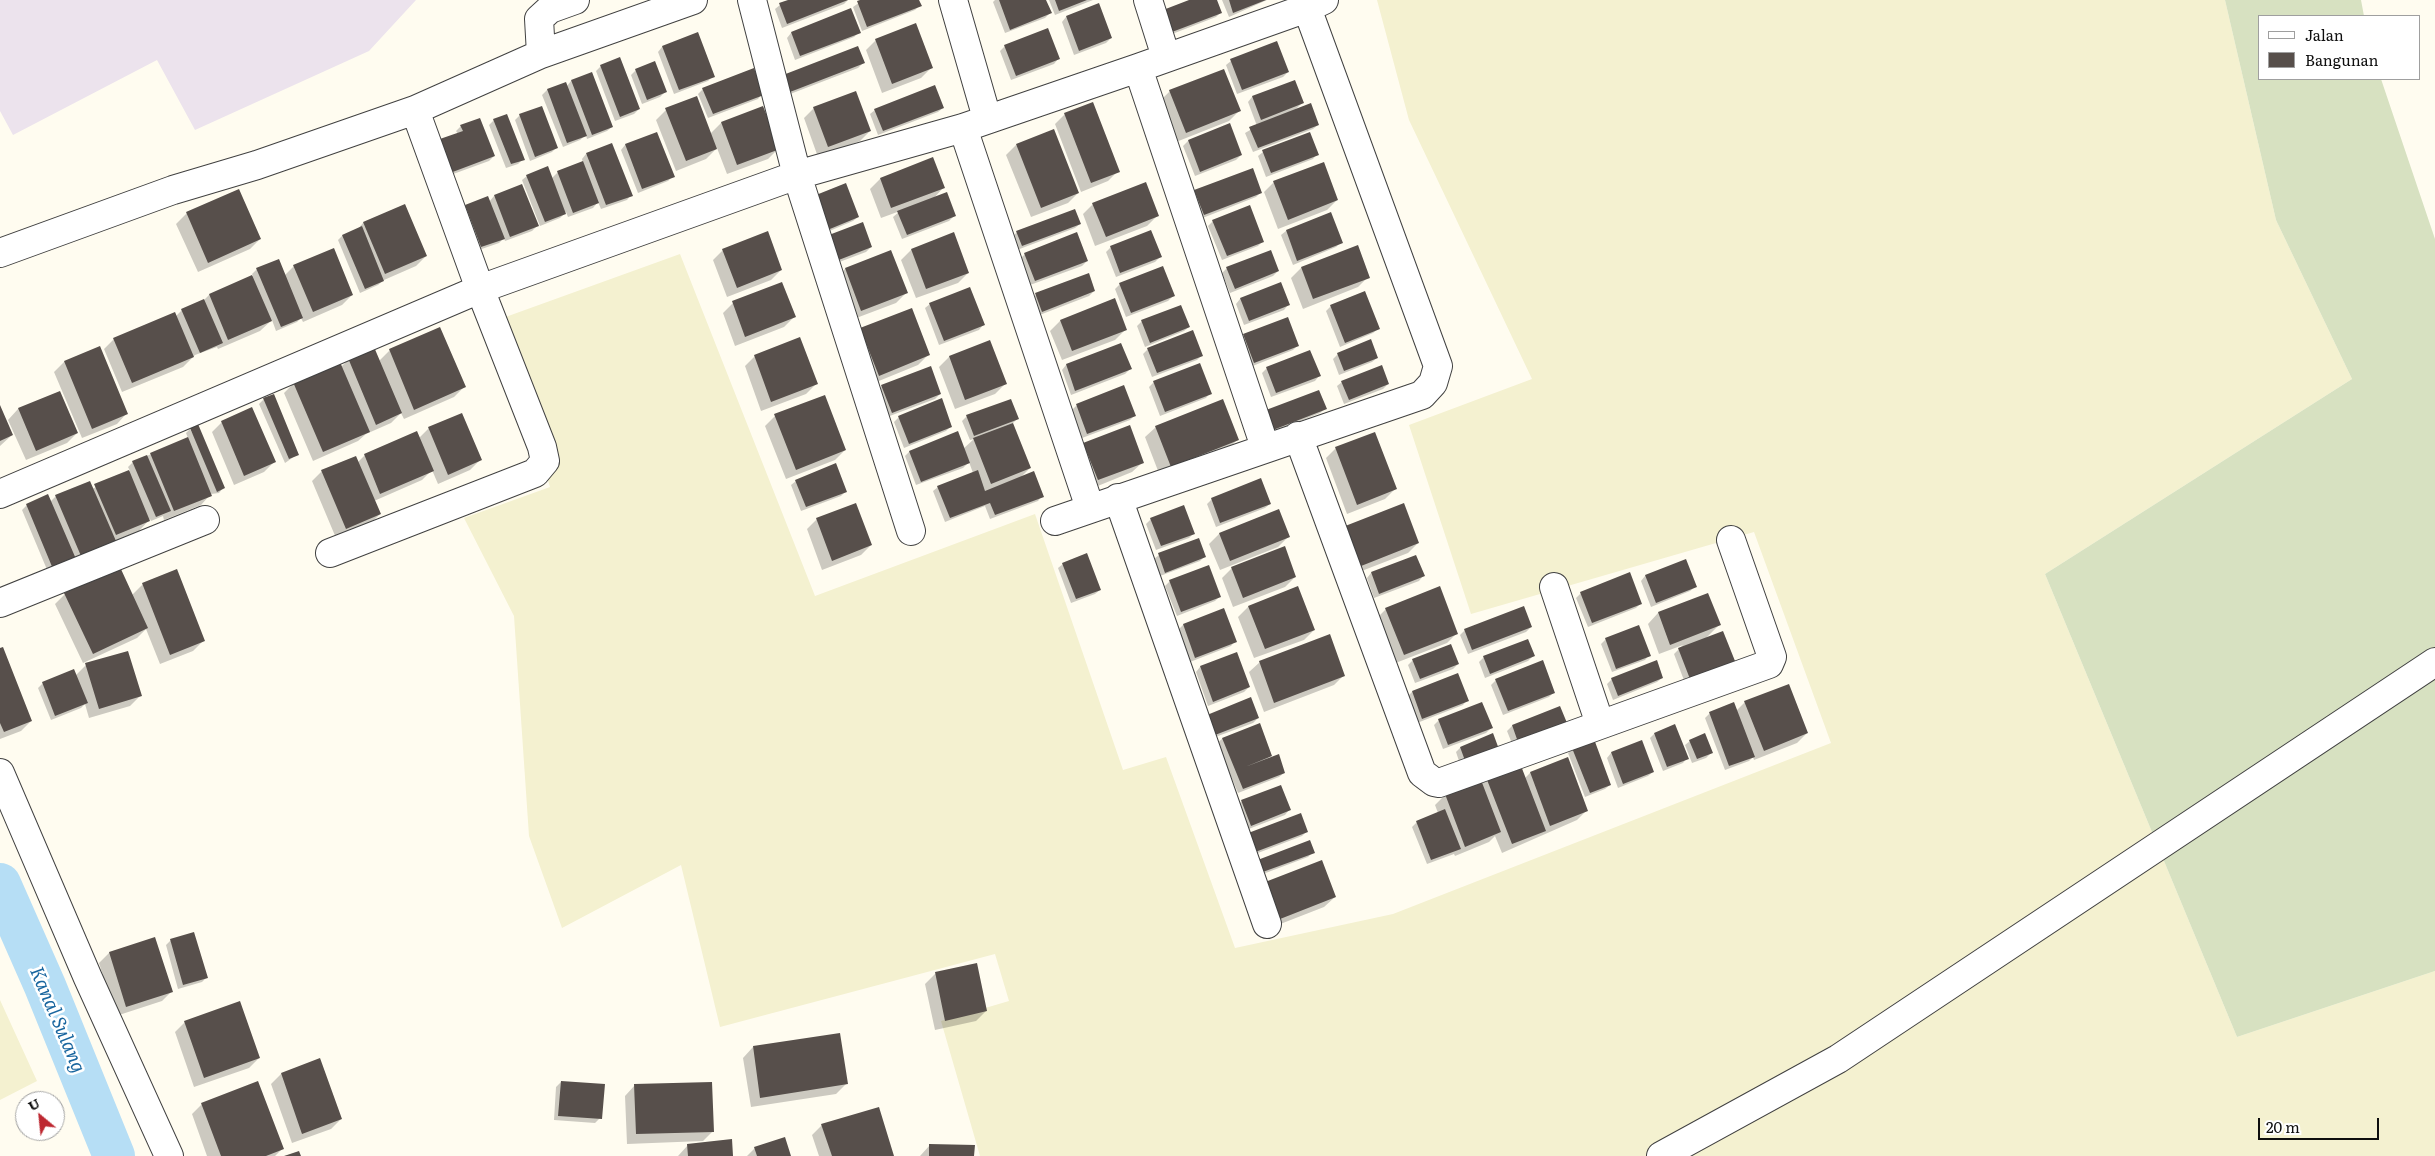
<!DOCTYPE html>
<html>
<head>
<meta charset="utf-8">
<style>
	body { margin:0 }
	#map { position:relative; width:2435px; height:1156px; overflow:hidden; background:#fffcf0; font-family:Literata,serif }
	canvas { display:block }
	.legend { position:absolute; left:2258px; top:15px; width:162px; height:65px; box-sizing:border-box; background:#fff; border:1px solid #9f9f9f; margin:0; padding:6px 9px; list-style:none; font-size:15px; color:#0e0e0e }
	.legend li { display:flex; align-items:center; gap:10px; height:25px }
	.legend b { width:25px; border:1px solid #9f9f9f }
	.north { position:absolute; left:15px; top:1091px; width:50px; height:50px; box-sizing:border-box; background:#fff; border:1px solid #9f9f9f; border-radius:50%; rotate:332deg; font-size:14px; font-weight:700; line-height:20px; text-align:center; color:#0e0e0e }
	.north::after { content:''; display:block; margin:auto; width:18px; height:22px; background:#bd2831; clip-path:polygon(50% 0,100% 100%,50% 72%,0 100%) }
	.scale { position:absolute; left:2258px; top:1118px; width:121px; height:22px; box-sizing:border-box; border:2px solid #0e0e0e; border-top:0; padding-left:6px; font-size:15px; line-height:18px; white-space:nowrap; color:#0e0e0e; -webkit-text-stroke:4px #fff; paint-order:stroke }
</style>
</head>
<body>
<div id="map">
<canvas width="2435" height="1156"></canvas>
<ul class="legend">
<li><b style="height:6px;background:#fff"></b>Jalan</li>
<li><b style="height:14px;background:#574f4b"></b>Bangunan</li>
</ul>
<div class="north">U</div>
<div class="scale">20 m</div>
</div>
<script>
const context = document.querySelector('canvas').getContext('2d');
context.lineJoin = 'round';
function paint(path, color) {
  context.fillStyle = color;
  context.fill(path, 'evenodd');
}
function poly(rows) {
  const path = new Path2D();
  for (const r of rows) {
    path.moveTo(r[0], r[1]);
    for (let i = 2; i < r.length; i += 2) path.lineTo(r[i], r[i + 1]);
  }
  return path;
}
function stroke(path, color, width, dash) {
  context.strokeStyle = color;
  context.lineWidth = width;
  context.lineCap = dash ? 'butt' : 'round';
  context.setLineDash(dash || []);
  context.stroke(path);
}
function drawText(font, color, halo, rows, align = 'center') {
  context.font = font + ' Literata,serif';
  context.lineWidth = 5;
  context.setLineDash([]);
  context.textBaseline = 'middle';
  context.strokeStyle = halo;
  context.fillStyle = color;
  for (const [text, x, y, turn = 0] of rows) {
    context.save();
    context.translate(x, y);
    context.rotate((+turn || 0) * Math.PI / 180);
    context.textAlign = isNaN(turn) ? turn : align;
    if (halo) context.strokeText(text, 0, 0);
    context.fillText(text, 0, 0);
    context.restore();
  }
}
paint(poly([
	[0,0,416,0,369,51,195,130,157,60,13,135,0,111]
]), '#ece3ed');
paint(poly([
	[1377,0,2225,0,2276,220,2352,379,2045,574,2237,1037,2435,971,2435,1156,980,1156,941,1021,1009,1001,995,954,720,1027,681,865,562,928,529,836,514,616,464,518,550,487,500,319,680,254,815,596,1035,514,1123,770,1166,757,1235,948,1393,914,1831,743,1754,532,1471,614,1409,425,1532,379,1409,120],
	[0,1000,37,1081,0,1100]
]), '#f4f1d0');
paint(poly([
	[2225,0,2361,0,2364,16,2259,16,2259,79,2381,79,2435,239,2435,971,2237,1037,2045,574,2352,379,2276,220]
]), '#d7e1c1');
paint(poly([
	[792,0,848,0,844,4,782,28,775,9,780,5],
	[863,0,918,0,920,5,915,10,862,31,853,7],
	[995,0,1045,0,1050,13,1045,18,1005,33,993,2],
	[1049,0,1093,0,1055,15],
	[1192,0,1216,0,1221,12,1216,17,1167,36],
	[1222,0,1267,0,1229,17],
	[850,10,859,32,854,37,795,60,787,38,791,33],
	[1066,17,1111,38,1106,43,1074,55,1062,22],
	[697,33,713,76,708,81,674,94,658,52,662,47],
	[876,40,931,68,921,78,882,93,866,50],
	[1005,46,1058,59,1054,64,1011,80,1000,51],
	[1231,61,1288,72,1283,77,1237,94,1226,65],
	[863,63,858,68,785,96,779,81],
	[601,66,639,109,634,114,615,121,596,71],
	[636,70,665,92,660,97,642,104,631,75],
	[592,73,612,127,607,131,587,139,586,135,580,140,563,147,542,95,547,90,566,83,567,86,571,81],
	[703,89,762,94,758,99,708,118,698,94],
	[1170,91,1239,111,1229,121,1176,142,1160,101],
	[1252,97,1302,103,1294,111,1318,125,1313,129,1253,152,1245,133,1257,126,1248,102],
	[762,108,778,149,768,159,727,174,717,148,706,159,676,171,656,120,666,110,710,134,721,123],
	[814,108,870,131,860,141,818,157,804,118],
	[943,108,938,112,878,135,870,114,875,110],
	[1065,114,1118,171,1108,181,1081,192,1055,124],
	[520,115,556,148,552,152,530,161,515,120],
	[494,120,523,159,518,164,506,168,489,125],
	[1230,125,1241,155,1236,160,1195,176,1183,146,1188,141],
	[461,126,494,156,489,161,445,177,458,134,456,131],
	[657,134,673,176,668,181,638,193,621,150,625,145],
	[1016,145,1078,193,1068,203,1031,217,1006,155],
	[1263,152,1317,154,1313,159,1266,177,1258,156],
	[586,154,631,195,627,200,601,209,598,202,593,208,568,217,566,212,560,218,540,226,522,180,527,176,551,179,558,172,583,163,582,159],
	[880,179,943,188,933,199,954,216,949,221,902,239,893,217,900,211,881,218,870,189],
	[1274,182,1337,200,1327,210,1278,229,1264,192],
	[238,190,260,239,250,249,198,272,176,224,187,213],
	[1195,191,1261,192,1256,197,1200,219,1190,196],
	[494,196,537,226,532,231,505,241,504,238,499,243,476,251,461,211,466,206,489,202],
	[807,203,858,217,853,221,820,235],
	[1093,204,1157,216,1147,226,1095,246,1083,214],
	[405,205,426,256,416,266,384,280,378,285,360,293,338,240,342,236,357,230,363,223],
	[1330,214,1341,242,1336,247,1293,265,1281,235,1286,231],
	[1213,221,1262,242,1258,246,1222,260,1208,226],
	[1080,224,1075,228,1017,250,1012,237,1017,232],
	[953,234,968,273,958,283,916,298,901,260,911,250],
	[817,244,871,247,866,252,826,267],
	[1111,247,1160,257,1155,262,1116,277,1106,252],
	[723,250,781,270,771,280,727,297,713,260],
	[891,252,906,293,896,303,851,320,835,279,845,269],
	[1025,254,1087,261,1082,266,1030,285,1020,259],
	[294,266,352,295,342,305,303,322,301,318,297,322,276,331,272,320,260,331,218,349,217,347,195,355,183,367,122,392,104,349,114,339,176,316,182,310,204,300,209,295,253,276,252,274,257,269,284,276],
	[1227,268,1278,271,1273,276,1230,293,1222,273],
	[1301,268,1368,277,1358,287,1303,309,1291,278],
	[1120,284,1173,296,1168,301,1126,317,1115,289],
	[1281,284,1288,305,1284,310,1244,325,1236,304,1240,299],
	[1094,291,1089,296,1037,316,1031,299,1036,295],
	[733,303,794,317,784,327,735,346,723,313],
	[930,304,983,325,979,330,939,345,925,308],
	[1331,306,1378,329,1373,333,1340,347,1326,311],
	[1060,321,1125,330,1115,340,1062,360,1050,331],
	[1142,321,1189,327,1184,331,1145,347,1137,326],
	[861,329,928,355,918,365,869,385],
	[1244,335,1298,345,1293,350,1250,367,1239,340],
	[989,342,1005,384,995,394,955,409,939,367,949,357],
	[1121,344,1130,369,1125,374,1071,395,1062,370,1066,365],
	[99,348,127,413,117,424,82,438,54,372,64,362],
	[1148,349,1202,355,1197,360,1152,377,1143,354],
	[390,350,464,387,454,397,404,419,401,413,391,423,366,434,358,441,313,461,284,393,294,383,341,367,349,359,379,361],
	[1338,354,1377,358,1372,362,1339,375,1333,359],
	[755,356,816,384,806,394,761,411,745,366],
	[1267,368,1319,376,1315,381,1271,397,1262,373],
	[1154,382,1210,393,1206,398,1160,416,1149,387],
	[1342,382,1388,384,1383,389,1344,404,1337,386],
	[882,386,940,394,935,399,887,417,877,391],
	[1124,387,1134,416,1130,420,1082,438,1072,410,1076,406],
	[59,392,77,433,67,443,26,460,8,420,18,409],
	[264,399,298,454,285,463,259,404],
	[0,408,12,435,0,446],
	[1325,409,1320,413,1268,434,1261,416],
	[775,416,845,450,835,460,786,479,765,426],
	[967,416,1017,419,1012,424,1030,468,1019,479,1042,496,1038,501,990,519,985,506,945,522,933,491,938,487,973,473,969,462,963,468,916,485,905,456,909,452,963,449,974,439,970,440,962,421],
	[899,417,951,426,946,431,904,448,894,422],
	[222,422,274,462,264,472,234,485,212,432],
	[1156,427,1237,440,1227,450,1160,476,1145,437],
	[429,428,480,460,470,470,438,484,432,470,422,480,374,501,380,514,370,524,336,538,312,481,322,471,358,462,365,455,419,438],
	[190,429,223,488,219,493,211,494,201,505,164,520,163,516,151,521,150,519,139,531,115,541,104,551,48,572,22,510,27,505,50,502,56,496,92,489,130,471,128,467,133,462,188,438,186,433],
	[1084,444,1143,462,1132,472,1088,490,1074,454],
	[1336,448,1395,489,1385,499,1347,514,1326,458],
	[796,481,845,492,841,496,801,511,791,485],
	[1212,499,1270,504,1265,508,1216,527,1207,504],
	[1404,505,1418,543,1408,553,1341,579],
	[817,519,871,545,861,555,822,570,807,529],
	[1151,519,1194,533,1189,538,1156,550,1146,524],
	[1219,534,1288,537,1278,547,1220,570,1209,544],
	[1159,555,1205,556,1200,561,1160,576,1154,559],
	[1685,561,1695,587,1690,591,1651,607,1641,581,1645,576],
	[1063,564,1100,590,1095,594,1071,603,1058,568],
	[1232,568,1295,577,1285,587,1233,607,1222,578],
	[1371,573,1423,576,1419,581,1374,598,1367,578],
	[1170,581,1220,596,1215,601,1177,616,1165,586],
	[143,584,203,641,193,651,160,664,146,629,137,638,83,663,55,604,65,594,132,595],
	[1298,588,1314,630,1304,640,1254,658,1238,617,1248,607],
	[1581,593,1641,603,1636,608,1588,627,1576,598],
	[1708,595,1719,625,1705,639,1733,661,1728,666,1685,683,1674,654,1683,645,1659,654,1648,624,1658,613],
	[1386,609,1457,633,1447,643,1393,664,1376,619],
	[1223,610,1235,641,1231,646,1190,662,1178,630,1183,625],
	[1531,627,1526,632,1468,654,1460,635,1465,630],
	[1606,639,1649,655,1645,660,1612,672,1601,644],
	[0,649,31,721,21,731,0,739],
	[1236,653,1249,687,1244,692,1208,706,1196,672,1200,667],
	[1533,656,1528,661,1485,678,1479,662,1484,657],
	[1413,660,1458,664,1453,669,1415,683,1408,665],
	[1260,662,1344,675,1334,685,1264,712,1249,672],
	[86,665,140,696,130,706,89,718,85,704,81,708,51,720,38,688,43,683,75,676],
	[1662,678,1657,682,1613,700,1607,684,1612,679],
	[1496,680,1554,692,1549,697,1503,715,1491,685],
	[1412,692,1467,700,1463,705,1417,723,1408,696],
	[1745,702,1807,733,1797,743,1754,760,1753,757,1749,761,1725,770,1705,718,1710,713,1736,711],
	[1559,708,1513,746,1507,731,1512,726],
	[1258,718,1253,723,1210,739,1203,721],
	[1439,720,1491,728,1486,733,1443,749,1434,725],
	[1259,725,1270,756,1265,761,1284,773,1279,777,1238,793,1217,743,1222,739],
	[1654,734,1687,758,1683,763,1663,771,1650,738],
	[1492,735,1462,770,1456,752,1460,748],
	[1690,741,1711,753,1706,758,1692,763,1685,745],
	[1641,742,1653,772,1648,776,1618,788,1607,758,1611,753],
	[1573,749,1610,785,1605,789,1585,797,1568,753],
	[1567,758,1587,810,1577,820,1502,853,1495,836,1489,842,1455,856,1454,854,1427,864,1412,827,1417,822,1438,813,1435,805,1445,795,1485,773,1524,779,1530,773],
	[1242,801,1289,810,1285,815,1246,830,1237,806],
	[1307,831,1302,836,1245,858,1244,836],
	[1313,852,1308,857,1255,877,1251,867],
	[1251,895,1335,897,1324,907,1265,930],
	[155,939,172,991,162,1001,116,1016,99,963,109,953],
	[171,940,206,978,202,982,178,989,166,945],
	[976,964,986,1011,976,1021,935,1030,925,984,935,974],
	[185,1022,259,1058,249,1068,194,1087,175,1032],
	[753,1047,846,1084,836,1094,751,1107,743,1058],
	[319,1060,341,1119,331,1129,292,1143,271,1084,281,1074],
	[561,1082,600,1118,595,1123,554,1120,556,1087],
	[635,1085,713,1131,703,1141,627,1144,625,1096],
	[202,1104,282,1149,275,1156,207,1156,192,1114],
	[822,1125,893,1156,819,1156,812,1135],
	[688,1145,732,1156,678,1156],
	[930,1145,973,1156,920,1156],
	[755,1148,789,1156,747,1156]
]), '#0003');
stroke(poly([
	[0,884,45,986,114,1156]
]), '#b6def5', 42);
paint(poly([
	[788,0,848,0,787,24,779,3],
	[860,0,919,0,922,6,867,27,857,1],
	[999,0,1046,0,1052,13,1010,30],
	[1055,0,1087,0,1059,11],
	[1189,0,1217,0,1222,13,1172,32,1163,10],
	[1229,0,1266,0,1233,13],
	[1099,3,1112,38,1079,51,1066,16],
	[851,8,861,33,800,56,791,32],
	[916,23,933,68,892,84,875,39],
	[1048,28,1060,59,1016,76,1004,45],
	[698,32,715,77,679,90,662,46],
	[1277,41,1289,72,1242,90,1230,59],
	[858,46,865,63,790,92,783,75],
	[620,57,640,109,620,117,600,65],
	[655,61,667,92,647,100,635,69],
	[754,68,764,95,713,114,702,88],
	[1224,69,1241,111,1186,133,1169,90],
	[592,72,613,127,592,135,571,80],
	[1295,80,1304,103,1261,120,1252,96],
	[566,82,587,136,567,143,547,89],
	[935,85,944,108,883,131,874,109],
	[856,91,871,131,828,147,813,107],
	[697,96,717,149,686,161,665,108],
	[1093,102,1120,172,1091,183,1064,113],
	[1311,103,1319,125,1258,148,1249,127],
	[542,106,558,148,535,157,519,114],
	[763,106,780,149,737,165,721,122],
	[507,114,525,160,511,164,493,119],
	[480,118,495,156,450,173,437,140,463,131,460,125],
	[1230,123,1242,155,1200,172,1188,140],
	[1054,129,1079,193,1041,208,1016,144],
	[657,132,675,177,642,189,625,144],
	[1310,132,1319,155,1271,173,1262,150],
	[612,143,633,196,606,205,586,153],
	[933,157,945,188,891,208,880,178],
	[583,161,599,203,573,213,557,171],
	[1324,162,1338,200,1288,220,1273,181],
	[548,166,566,214,545,222,526,175],
	[1253,168,1262,193,1204,215,1194,190],
	[1146,182,1159,216,1106,237,1092,203],
	[846,183,859,217,825,231,811,197],
	[522,184,539,226,510,237,494,195],
	[239,189,261,239,208,263,186,212],
	[947,192,956,216,907,235,897,211],
	[488,196,505,239,481,247,465,205],
	[405,204,427,256,385,274,363,222],
	[1250,205,1264,242,1227,256,1212,220],
	[1075,209,1081,224,1022,246,1016,231],
	[1331,212,1343,243,1297,261,1286,230],
	[863,222,872,247,831,263,821,238],
	[362,226,384,281,365,289,342,235],
	[1151,230,1162,257,1120,273,1110,246],
	[768,231,782,270,737,288,722,249],
	[954,232,969,273,926,289,911,249],
	[1077,232,1088,261,1035,281,1024,253],
	[1358,245,1370,278,1313,299,1301,267],
	[334,248,353,295,313,312,293,265],
	[891,250,908,293,861,311,845,268],
	[1271,250,1279,271,1235,289,1226,267],
	[279,259,303,318,281,327,256,268],
	[1163,266,1175,296,1131,313,1119,283],
	[1089,273,1095,291,1042,312,1035,293],
	[252,275,272,321,228,340,209,294],
	[782,282,796,317,745,337,732,301],
	[1281,282,1290,305,1249,321,1240,298],
	[970,287,985,325,944,341,929,303],
	[1365,291,1380,329,1345,343,1330,305],
	[1115,298,1127,330,1072,351,1060,320],
	[204,299,223,343,200,353,181,309],
	[1181,305,1190,327,1150,343,1141,320],
	[912,308,930,355,879,376,860,328],
	[175,312,194,357,132,383,113,338],
	[1288,317,1299,346,1254,363,1243,334],
	[440,327,466,387,414,410,389,349],
	[1193,330,1203,356,1157,373,1147,348],
	[800,337,818,384,771,402,754,355],
	[1371,339,1378,358,1344,371,1337,353],
	[990,340,1007,384,965,400,949,356],
	[1121,343,1132,369,1075,391,1066,364],
	[100,346,128,414,92,429,64,361],
	[374,347,402,413,376,425,348,358],
	[1310,350,1321,376,1276,393,1266,367],
	[340,362,370,432,323,452,293,382],
	[1200,363,1212,394,1165,412,1153,381],
	[1382,365,1389,384,1349,400,1341,381],
	[931,366,941,394,892,413,881,385],
	[1124,385,1136,416,1087,434,1076,404],
	[1319,390,1327,409,1273,430,1266,410],
	[60,391,78,433,36,451,18,408],
	[274,394,299,455,289,459,263,398],
	[825,395,846,450,796,470,774,414],
	[942,398,952,427,909,444,898,416],
	[1011,399,1019,419,974,436,966,415],
	[1223,399,1239,440,1171,467,1155,426],
	[0,405,13,435,0,441],
	[252,407,276,462,244,476,221,421],
	[462,413,482,460,448,475,428,427],
	[1013,423,1031,468,991,484,973,438],
	[198,424,225,488,217,492,190,428],
	[1130,425,1144,463,1098,480,1083,443],
	[417,431,434,471,380,494,364,454],
	[958,431,970,463,921,482,909,451],
	[1375,432,1397,489,1357,505,1335,447],
	[188,437,212,496,174,511,150,453],
	[147,455,171,511,156,517,132,461],
	[356,456,381,514,346,529,321,470],
	[836,463,847,492,806,507,795,480],
	[129,470,150,521,116,535,94,484],
	[978,470,985,491,1034,471,1044,497,995,515,990,503,950,518,937,486],
	[1261,478,1271,504,1220,523,1211,498],
	[90,481,116,541,81,556,55,495],
	[48,494,76,559,53,569,26,504],
	[856,503,872,545,832,561,816,518],
	[1404,503,1419,543,1351,570,1335,530],
	[1184,505,1195,534,1161,546,1150,518],
	[1279,509,1290,537,1230,561,1219,533],
	[1199,538,1206,557,1165,573,1158,553],
	[1285,546,1296,577,1243,598,1231,567],
	[1087,553,1101,590,1076,599,1062,563],
	[1416,555,1425,576,1379,594,1371,572],
	[1686,559,1697,587,1656,603,1645,575],
	[1209,565,1221,597,1181,612,1169,580],
	[120,567,148,628,93,654,64,593],
	[177,569,205,641,170,655,142,583],
	[1630,572,1642,604,1592,623,1580,592],
	[1298,586,1315,630,1265,649,1248,606],
	[1440,586,1458,634,1404,655,1385,608],
	[1708,593,1721,625,1670,645,1658,612],
	[1524,606,1532,627,1472,650,1464,629],
	[1224,608,1237,642,1195,658,1183,624],
	[1639,625,1651,656,1616,669,1605,638],
	[1723,631,1735,661,1690,679,1678,648],
	[1330,634,1345,676,1274,703,1259,661],
	[1528,639,1535,656,1490,674,1483,656],
	[1451,644,1459,664,1420,679,1412,659],
	[3,647,32,721,4,732,0,723,0,648],
	[128,651,142,696,99,709,85,663],
	[1237,652,1250,687,1213,702,1200,666],
	[1543,660,1555,693,1508,711,1495,679],
	[1657,660,1663,678,1618,696,1611,678],
	[74,669,88,703,55,716,42,682],
	[1458,673,1469,701,1422,719,1412,691],
	[1789,684,1808,733,1764,751,1744,701],
	[1251,697,1259,718,1215,735,1207,715],
	[1482,702,1493,728,1448,745,1438,719],
	[1734,702,1755,757,1729,766,1709,712],
	[1560,706,1567,723,1518,742,1512,725],
	[1260,723,1272,756,1245,767,1279,754,1285,773,1243,789,1222,738],
	[1675,724,1689,759,1667,767,1654,733],
	[1493,733,1500,752,1467,766,1460,747],
	[1705,733,1713,753,1697,759,1689,740],
	[1594,739,1611,785,1590,793,1572,748],
	[1642,740,1654,772,1623,784,1611,752],
	[1568,757,1588,811,1550,826,1530,772],
	[1518,758,1546,831,1512,844,1484,772],
	[1481,780,1501,832,1465,847,1445,794],
	[1281,785,1291,810,1251,826,1241,800],
	[1445,809,1461,849,1431,860,1416,821],
	[1301,813,1308,832,1250,854,1243,835],
	[1310,840,1315,853,1260,873,1255,861],
	[1322,860,1336,897,1275,921,1260,884],
	[194,932,208,978,183,985,170,939],
	[155,937,173,992,126,1007,109,952],
	[977,963,987,1011,945,1021,935,972],
	[240,1001,260,1058,204,1078,184,1021],
	[840,1033,848,1084,760,1098,753,1046],
	[320,1058,342,1119,302,1134,281,1073],
	[258,1081,284,1149,266,1156,221,1156,201,1103],
	[561,1081,605,1084,602,1119,558,1116],
	[712,1082,714,1132,636,1134,634,1084],
	[879,1107,894,1156,832,1156,821,1124],
	[785,1137,791,1156,757,1156,754,1147],
	[732,1139,733,1156,688,1156,687,1144],
	[929,1144,975,1145,974,1156,929,1156],
	[299,1151,301,1156,284,1156]
]), '#574f4b');
const minor = poly([
	[752,0,797,175,911,531],
	[953,0,987,118],
	[1148,0,1166,57],
	[541,54,539,19,550,9,575,0],
	[1138,68,1265,447],
	[963,128,1090,508],
	[0,253,173,190,257,165,415,110,541,54,693,0],
	[1298,436,1422,773,1434,782,1439,783,1769,664,1772,657,1731,540],
	[0,494,480,289,797,175,963,128,1138,68,1307,8,1324,0],
	[1118,498,1267,924],
	[1055,521,1422,395,1433,383,1438,366,1307,8],
	[330,553,535,473,545,461,542,447,480,289,415,110],
	[1554,587,1600,724],
	[0,603,205,520],
	[0,773,88,978,169,1156],
	[1661,1156,1838,1059,2435,662]
]);
stroke(minor, '#414141', 30);
stroke(minor, '#fff', 28);
drawText('italic 19px', '#19669f', '#fff', [
	["Kanal Sulang",57,1020,67]
]);
</script>
</body>
</html>
